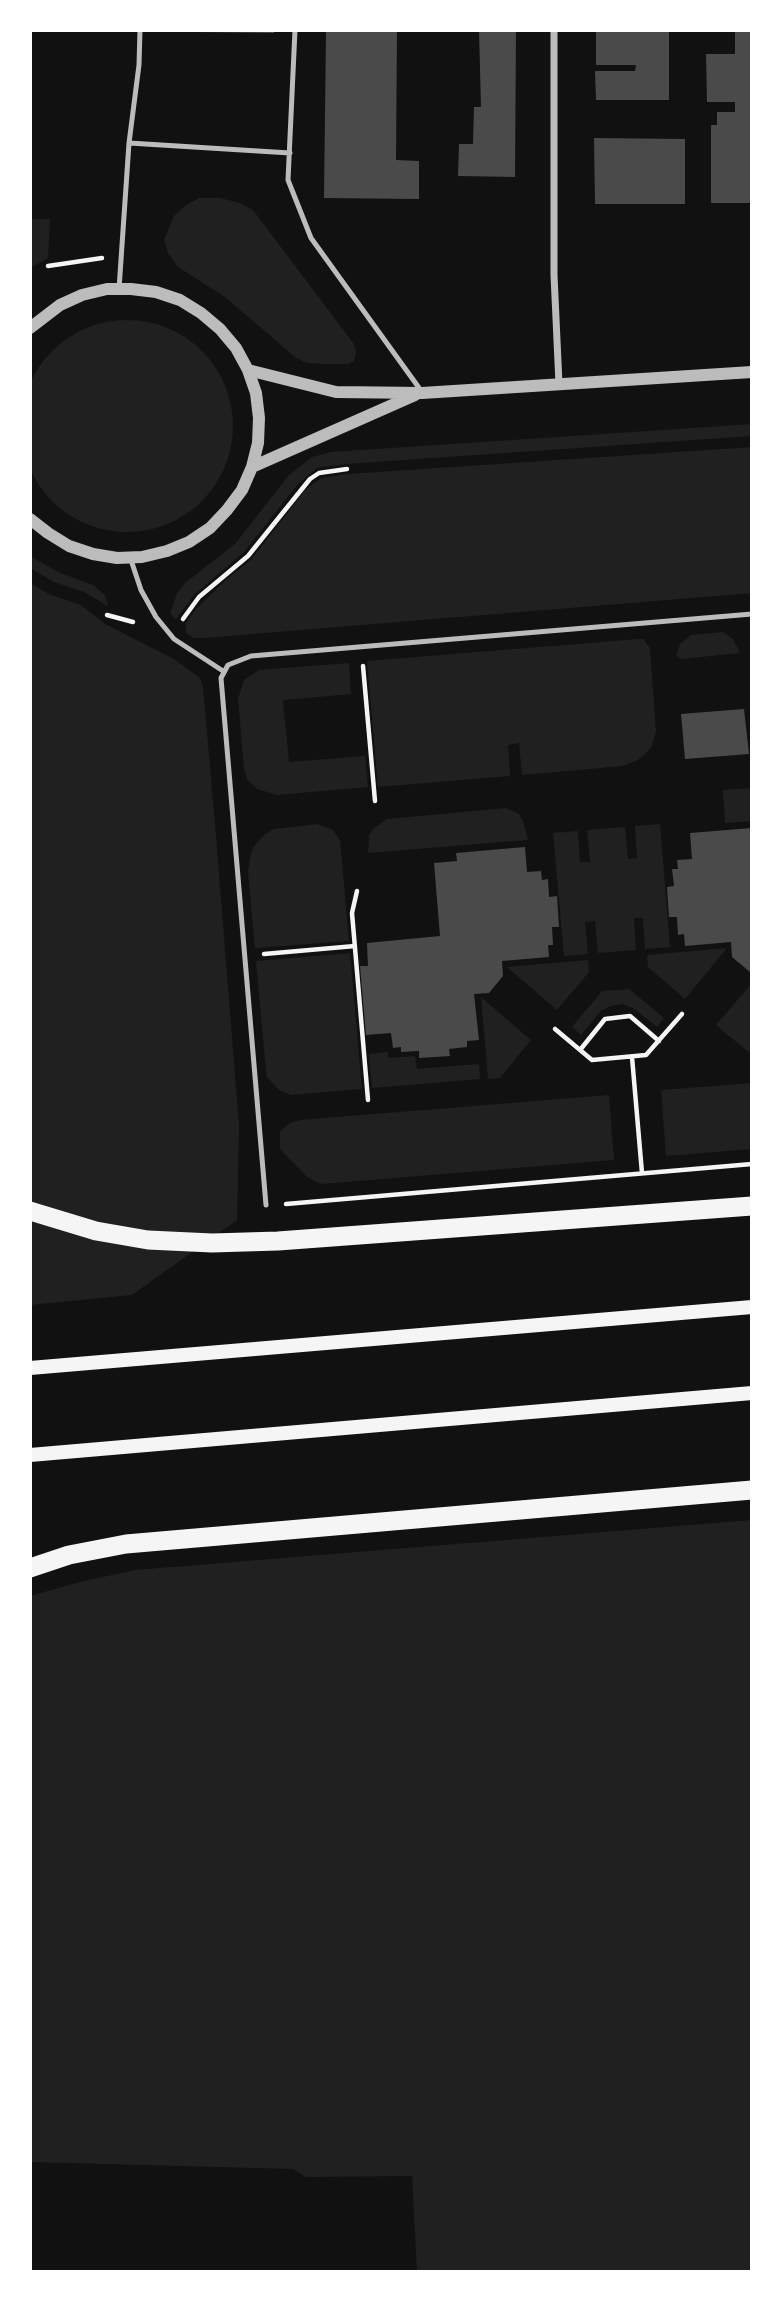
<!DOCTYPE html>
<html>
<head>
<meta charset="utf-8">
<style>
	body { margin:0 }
	#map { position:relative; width:782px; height:2302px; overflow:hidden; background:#111; font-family:Lato,sans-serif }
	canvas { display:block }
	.frame { position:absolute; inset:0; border:32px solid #fff; pointer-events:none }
</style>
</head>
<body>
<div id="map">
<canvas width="782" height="2302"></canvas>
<div class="frame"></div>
</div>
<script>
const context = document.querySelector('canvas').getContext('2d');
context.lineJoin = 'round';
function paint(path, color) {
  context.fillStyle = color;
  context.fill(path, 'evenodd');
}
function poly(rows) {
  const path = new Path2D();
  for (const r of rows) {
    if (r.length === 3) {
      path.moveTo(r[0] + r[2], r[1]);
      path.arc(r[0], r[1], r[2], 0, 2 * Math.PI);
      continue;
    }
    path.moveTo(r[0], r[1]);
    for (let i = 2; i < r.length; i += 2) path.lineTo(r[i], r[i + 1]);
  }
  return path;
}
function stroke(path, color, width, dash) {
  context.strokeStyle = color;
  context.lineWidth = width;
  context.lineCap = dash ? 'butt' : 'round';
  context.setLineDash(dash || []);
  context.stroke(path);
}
paint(poly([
	[199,198,220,198,240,203,253,210,354,344,356,352,354,361,348,364,322,364,307,363,296,358,225,297,178,267,168,253,164,240,174,216,185,206],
	[30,219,50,219,48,258,30,268],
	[127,426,106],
	[752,424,752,436,346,464,317,468,298,484,244,552,195,594,176,619,170,614,177,593,185,583,235,544,289,475,312,457,331,452],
	[752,447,752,593,204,638,193,638,186,633,186,623,196,609,227,579,251,560,305,490,321,478,347,474],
	[30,556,58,572,93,585,105,595,108,606,84,592,54,582,30,568],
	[30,583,49,594,81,605,105,624,174,659,200,678,203,687,215,824,239,1125,237,1220,132,1295,30,1305],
	[723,632,733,639,740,653,681,659,676,655,680,644,691,635],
	[638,639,643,639,650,648,656,732,651,748,638,760,622,766,522,775,519,743,508,745,510,776,378,787,367,661],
	[349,663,351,694,283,700,289,762,365,756,368,787,277,795,257,789,247,779,244,769,238,699,244,680,259,670],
	[752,788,752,821,725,823,723,790],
	[506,808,519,814,523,821,528,840,368,853,369,835,374,828,387,819],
	[317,824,333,830,340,840,349,941,255,948,248,871,251,852,255,845,264,835,274,829],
	[660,824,670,947,645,949,643,918,634,918,636,950,598,953,595,921,585,922,588,954,564,956,553,833,578,831,580,862,590,862,587,830,625,827,628,859,637,858,635,826],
	[727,948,685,999,648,967,647,955],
	[350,953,362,1089,291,1095,279,1090,267,1077,266,1071,256,961],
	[588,960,589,972,557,1010,507,967],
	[752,983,752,1055,716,1025],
	[629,989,664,1018,657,1027,633,1008,622,1004,611,1006,601,1011,581,1035,572,1027,602,991],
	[481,997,531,1040,500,1078,488,1079],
	[388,1052,388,1058,415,1056,417,1069,479,1064,480,1079,372,1088,369,1054],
	[752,1083,752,1149,666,1156,661,1090],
	[609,1095,614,1160,321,1184,307,1177,280,1149,280,1131,290,1123,300,1120],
	[752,1520,752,2272,417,2272,412,2176,306,2177,293,2169,30,2162,30,1596,80,1582,135,1570]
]), '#202020');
paint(poly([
	[196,30,274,30,274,33,196,32],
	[326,30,397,30,396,160,419,161,419,199,324,198],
	[479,30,516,30,515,177,458,176,459,144,473,144,474,107,481,107],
	[596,30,669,30,669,100,596,100,595,71,635,71,636,65,596,65],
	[735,30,752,30,752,203,711,203,711,125,717,125,717,112,735,112,735,102,707,102,706,54,735,54],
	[594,138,685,139,685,204,595,204],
	[744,709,749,754,685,759,681,714],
	[752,828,752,971,750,972,732,957,731,942,685,946,684,934,678,935,677,917,669,917,667,887,674,886,672,869,678,869,677,860,692,859,690,833],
	[525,847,527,872,541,871,542,880,548,879,549,897,557,896,559,927,552,927,553,945,548,945,549,957,502,961,503,976,489,993,474,994,479,1040,467,1041,467,1047,449,1049,450,1056,419,1058,419,1051,401,1052,401,1047,393,1048,391,1033,366,1035,360,966,368,966,367,943,440,936,434,863,457,861,456,853]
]), '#4a4a4a');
stroke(poly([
	[48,266,102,258],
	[107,615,133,622],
	[183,619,199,597,248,556,310,479,319,473,347,469],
	[363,666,375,801],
	[357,891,352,913,368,1100],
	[264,954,355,946],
	[555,1029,592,1060,646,1055,682,1014],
	[580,1050,605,1019,630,1016,659,1041],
	[632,1057,642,1173],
	[286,1204,752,1164]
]), '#f5f5f5', 4.5);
stroke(poly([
	[295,30,288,180,311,238,422,392],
	[129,143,290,153],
	[119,289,129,143,139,65,140,30],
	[130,557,141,590,156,617,174,639,223,671],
	[266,1205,221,678,228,665,251,656,752,614]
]), '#bcbcbc', 5);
stroke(poly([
	[554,30,554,275,559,384]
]), '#bcbcbc', 7);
stroke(poly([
	[30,328,60,305,82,295,107,289,131,289,156,292,180,300,201,313,220,329,236,348,248,370,256,393,259,418,258,443,252,467,242,490,227,510,210,528,189,542,167,551,142,557,117,558,93,554,69,546,48,533,30,519],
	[248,370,336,392,422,393,752,372],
	[252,467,415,395]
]), '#bcbcbc', 12);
stroke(poly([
	[30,1368,752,1307],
	[30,1455,752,1393]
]), '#f5f5f5', 14);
stroke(poly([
	[30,1211,96,1231,148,1240,212,1243,278,1241,752,1206],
	[30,1568,69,1555,126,1544,752,1490]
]), '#f5f5f5', 19);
</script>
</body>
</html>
